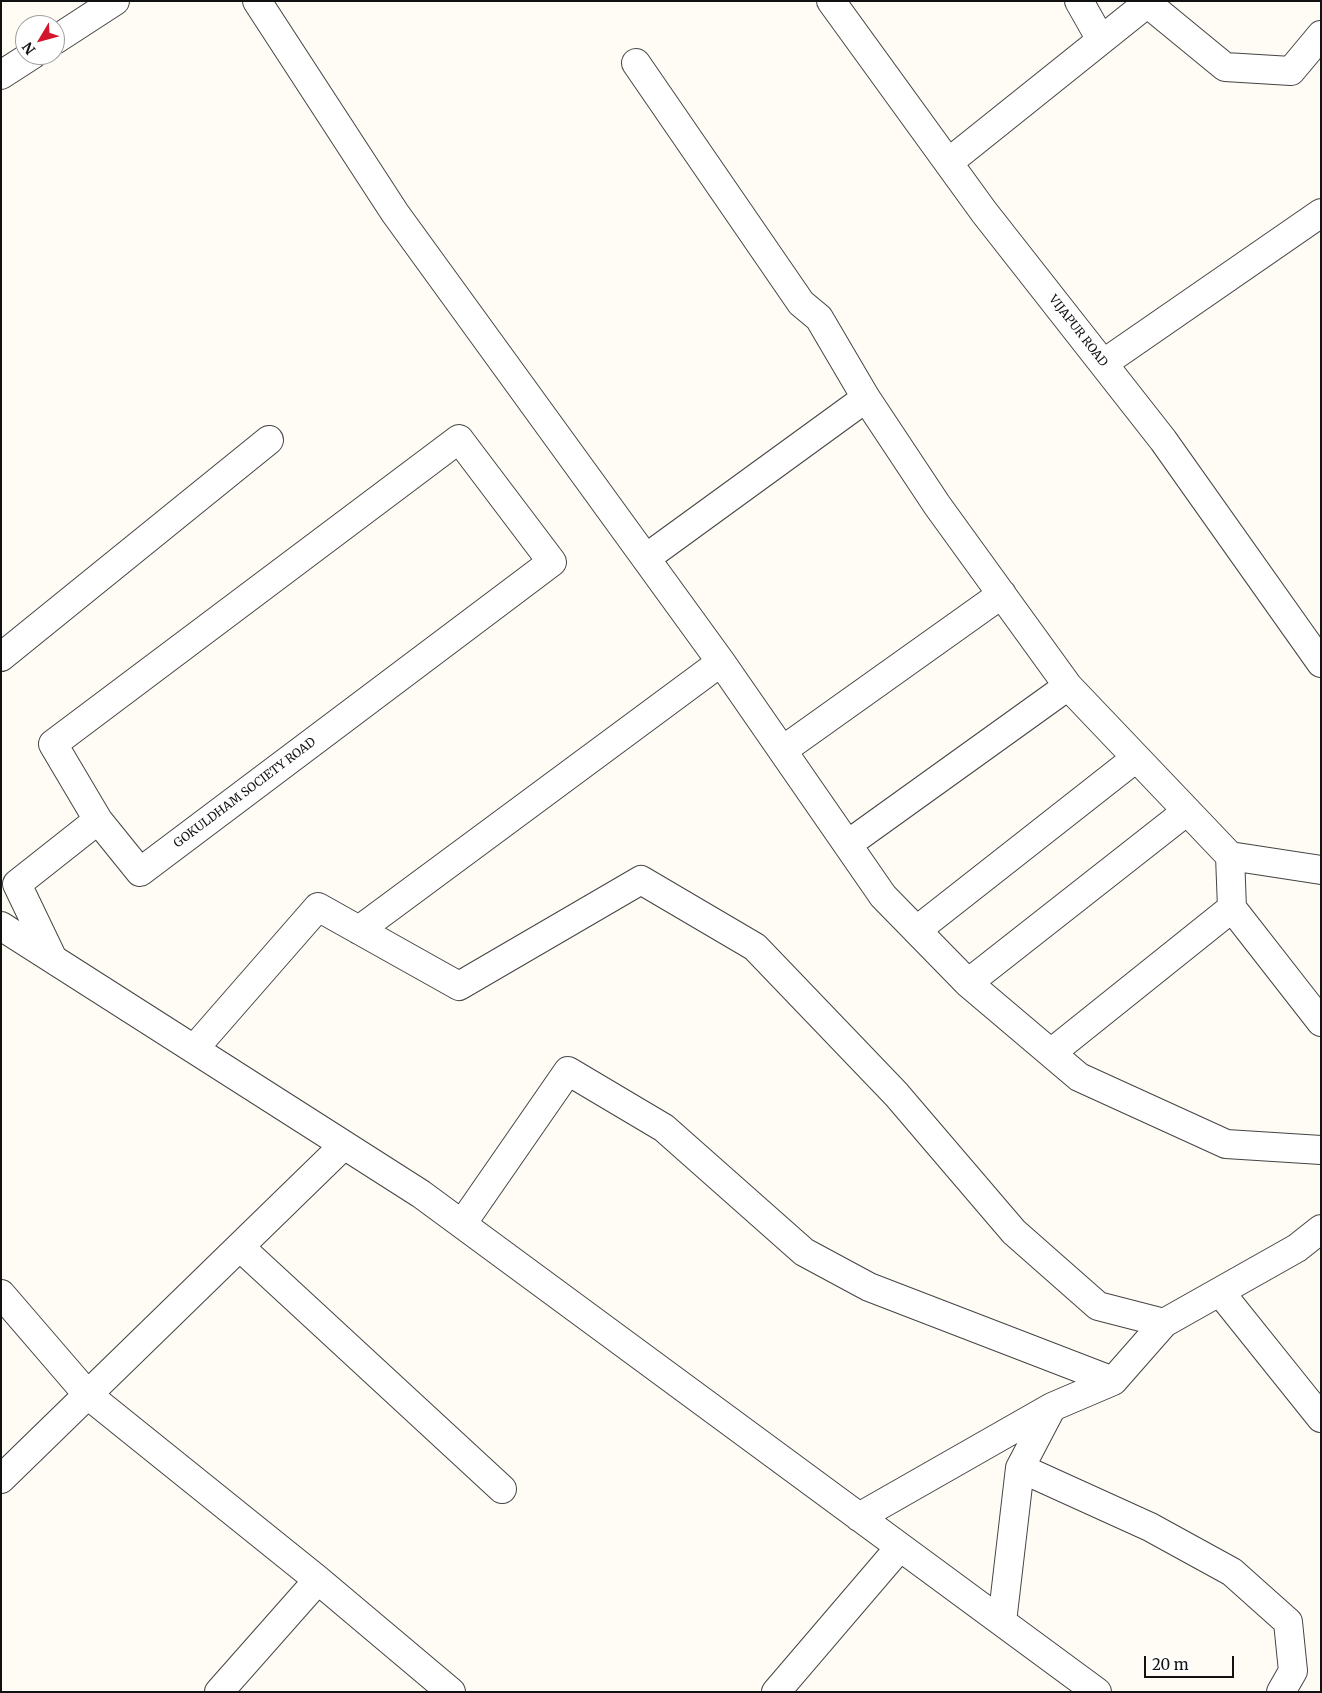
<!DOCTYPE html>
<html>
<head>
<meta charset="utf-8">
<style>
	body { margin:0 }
	#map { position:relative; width:1322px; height:1693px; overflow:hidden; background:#fffcf5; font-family:Merriweather,serif }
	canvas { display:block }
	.frame { position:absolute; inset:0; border:2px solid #111; pointer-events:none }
	.north { position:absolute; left:15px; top:15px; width:50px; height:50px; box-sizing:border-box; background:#fff; border:1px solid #a0a0a0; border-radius:50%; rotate:233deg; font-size:14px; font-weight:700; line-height:20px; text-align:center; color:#111 }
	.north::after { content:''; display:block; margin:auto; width:18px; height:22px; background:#d31629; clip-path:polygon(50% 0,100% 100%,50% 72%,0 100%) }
	.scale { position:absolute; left:1144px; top:1656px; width:90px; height:22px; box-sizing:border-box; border:2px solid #111; border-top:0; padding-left:6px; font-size:15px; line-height:18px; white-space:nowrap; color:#111; -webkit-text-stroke:4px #fff; paint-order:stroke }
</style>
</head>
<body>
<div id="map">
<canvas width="1322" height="1693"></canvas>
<div class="frame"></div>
<div class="north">N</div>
<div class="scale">20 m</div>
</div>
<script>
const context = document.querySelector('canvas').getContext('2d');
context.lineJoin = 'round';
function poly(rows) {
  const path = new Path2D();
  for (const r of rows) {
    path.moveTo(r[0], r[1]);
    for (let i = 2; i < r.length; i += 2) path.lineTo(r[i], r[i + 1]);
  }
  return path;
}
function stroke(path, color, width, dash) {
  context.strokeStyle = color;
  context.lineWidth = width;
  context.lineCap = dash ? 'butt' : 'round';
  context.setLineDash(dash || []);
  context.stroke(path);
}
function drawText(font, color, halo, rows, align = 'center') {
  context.font = font + ' Merriweather,serif';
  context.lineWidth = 5;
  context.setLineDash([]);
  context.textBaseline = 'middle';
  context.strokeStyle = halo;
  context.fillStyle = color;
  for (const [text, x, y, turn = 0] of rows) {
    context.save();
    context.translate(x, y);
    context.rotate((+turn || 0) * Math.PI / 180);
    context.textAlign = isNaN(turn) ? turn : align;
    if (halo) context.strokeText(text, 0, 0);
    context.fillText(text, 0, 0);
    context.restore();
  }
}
const minor = poly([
	[257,1,395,213,721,662],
	[831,1,984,212,1163,440,1321,663],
	[1079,1,1101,40],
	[1147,3,1225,67,1291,71,1321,35],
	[55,40,115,1],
	[636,63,801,303,819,318,866,398,937,505,1068,686,1230,856,1321,870],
	[1,75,32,55],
	[949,162,1150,1],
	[1104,363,1321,213],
	[646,558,866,398],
	[1,657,269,440],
	[783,750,1002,594],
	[848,844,1068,686],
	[1230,856,1232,908,1321,1022],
	[1,926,421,1194,1097,1692],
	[359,930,721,662,883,896,968,983,1079,1077,1226,1144,1321,1150],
	[917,930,1136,758],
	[53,959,17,884,98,820,140,872,552,562,459,439,53,744,98,820],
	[968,983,1187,811],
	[194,1049,318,907,459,986,641,880,755,947,896,1094,1014,1232,1098,1306,1164,1323],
	[1051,1053,1232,908],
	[462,1224,568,1071,664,1128,804,1252,869,1287,1113,1381],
	[240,1247,502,1489],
	[1220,1292,1321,1418],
	[1,1294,88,1395,318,1580,451,1692],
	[1020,1468,1150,1527,1232,1572,1288,1622,1293,1671,1281,1692],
	[1,1479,344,1145],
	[859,1517,1052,1407],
	[1002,1622,1020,1468,1052,1407,1113,1381,1164,1323,1297,1248,1321,1229],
	[219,1692,318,1580],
	[776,1692,900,1547]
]);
stroke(minor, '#444', 30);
stroke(minor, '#fff', 28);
drawText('12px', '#111', '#fff', [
	["VIJAPUR ROAD",1078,331,52],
	["GOKULDHAM SOCIETY ROAD",245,793,-37]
]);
</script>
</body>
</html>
